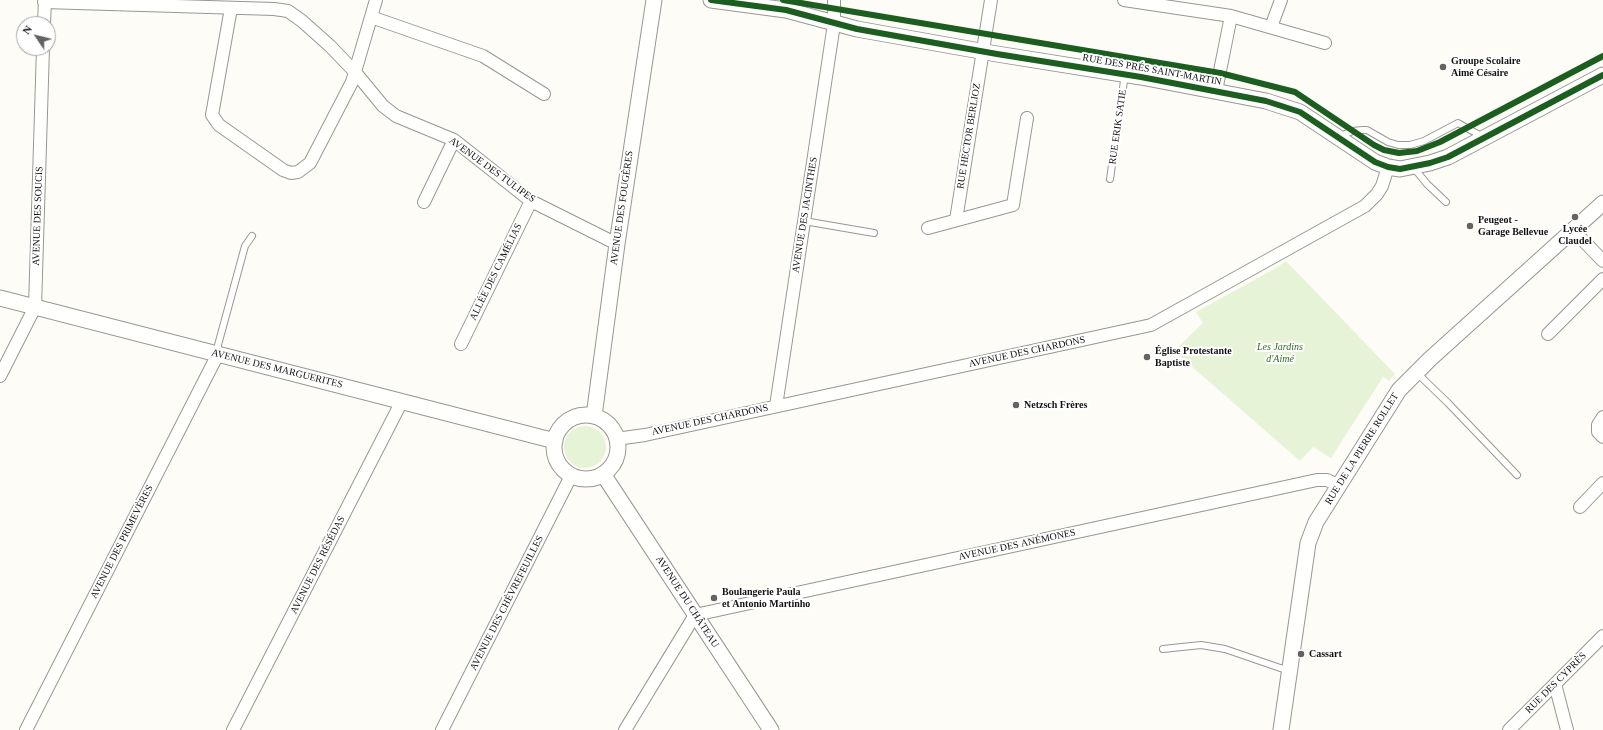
<!DOCTYPE html>
<html>
<head>
<meta charset="utf-8">
<style>
	body { margin:0 }
	#map { position:relative; width:1603px; height:730px; overflow:hidden; background:#fdfcf7; font-family:"Times New Roman",serif }
	canvas { display:block }
	.north { position:absolute; left:16px; top:16px; width:40px; height:40px; box-sizing:border-box; background:#fff; border:1px solid #a0a0a0; border-radius:50%; rotate:305deg; font-size:11px; font-weight:700; line-height:16px; text-align:center; color:#111 }
	.north::after { content:''; display:block; margin:auto; width:14px; height:18px; background:#646362; clip-path:polygon(50% 0,100% 100%,50% 72%,0 100%) }
</style>
</head>
<body>
<div id="map">
<canvas width="1603" height="730"></canvas>
<div class="north">N</div>
</div>
<script>
const context = document.querySelector('canvas').getContext('2d');
context.lineJoin = 'round';
function paint(path, color) {
  context.fillStyle = color;
  context.fill(path, 'evenodd');
}
function poly(rows) {
  const path = new Path2D();
  for (const r of rows) {
    if (r.length === 3) {
      path.moveTo(r[0] + r[2], r[1]);
      path.arc(r[0], r[1], r[2], 0, 2 * Math.PI);
      continue;
    }
    path.moveTo(r[0], r[1]);
    for (let i = 2; i < r.length; i += 2) path.lineTo(r[i], r[i + 1]);
  }
  return path;
}
function stroke(path, color, width, dash) {
  context.strokeStyle = color;
  context.lineWidth = width;
  context.lineCap = dash ? 'butt' : 'round';
  context.setLineDash(dash || []);
  context.stroke(path);
}
function drawText(font, color, halo, rows, align = 'center') {
  context.font = font + ' "Times New Roman",serif';
  context.lineWidth = 4;
  context.setLineDash([]);
  context.textBaseline = 'middle';
  context.strokeStyle = halo;
  context.fillStyle = color;
  for (const [text, x, y, turn = 0] of rows) {
    context.save();
    context.translate(x, y);
    context.rotate((+turn || 0) * Math.PI / 180);
    context.textAlign = isNaN(turn) ? turn : align;
    if (halo) context.strokeText(text, 0, 0);
    context.fillText(text, 0, 0);
    context.restore();
  }
}
paint(poly([
	[757,0,805,0,804,8],
	[1286,261,1395,374,1389,381,1383,377,1331,458,1313,447,1300,461,1174,351,1203,323,1196,312,1276,268],
	[585,447,21]
]), '#e7f3d7');
const service = poly([
	[1339,137,1352,131,1363,130,1367,130,1388,142,1398,145,1410,145,1424,141,1458,123,1483,137],
	[1414,168,1427,184,1446,202],
	[1110,179,1125,74],
	[804,221,874,233],
	[218,354,218,345,245,246,252,236],
	[1417,373,1448,403,1517,475],
	[1163,649,1201,645,1225,649,1289,671]
]);
const minor = poly([
	[1124,0,1231,16,1325,43],
	[44,2,274,9,288,11,302,21,330,46,355,72,383,106,396,116,454,140,531,201,617,244],
	[231,8,212,115,219,125,283,170,291,173,298,172,310,163,352,82,376,0],
	[371,17,483,56,544,94],
	[44,24,45,0],
	[1271,27,1281,0],
	[1216,91,1231,16],
	[424,202,454,140],
	[956,220,991,0],
	[928,228,1013,205,1027,118],
	[1573,230,1603,261],
	[1548,334,1603,279],
	[461,344,531,201],
	[0,376,35,307,43,48],
	[776,406,834,24,834,0],
	[1603,417,1598,425,1598,432,1603,437],
	[616,439,645,435,1151,325,1365,206,1377,194,1382,186,1388,167],
	[1580,507,1603,483],
	[1555,684,1567,730],
	[26,730,218,354],
	[233,730,402,401],
	[442,730,571,476],
	[625,730,695,615,1317,480,1327,480,1338,485],
	[1509,730,1603,636]
]);
const tertiary = poly([
	[711,0,786,10,857,29,997,54,1141,77,1266,101,1300,112,1375,162,1388,167,1400,169,1430,163,1448,157,1603,75],
	[0,298,555,441],
	[586,447,32],
	[594,416,617,244,654,0],
	[603,474,771,730],
	[1281,730,1308,543,1316,522,1399,390,1430,359,1603,203]
]);
stroke(service, '#979795', 8);
stroke(minor, '#979795', 14);
stroke(tertiary, '#979795', 17);
stroke(service, '#fffffe', 6);
stroke(minor, '#fffffe', 12);
stroke(tertiary, '#fffffe', 15);
stroke(poly([
	[711,0,786,10,857,29,997,54,1141,77,1266,101,1300,112,1375,162,1388,167,1400,169,1430,163,1448,157,1603,75],
	[783,0,1220,73,1295,92,1374,145,1384,150,1399,153,1417,151,1440,142,1603,56]
]), '#1b5e20', 6);
for (const [x, y, r, color] of [
	[1443,67,4,"#646362"],
	[1575,217,4,"#646362"],
	[1470,226,4,"#646362"],
	[1147,357,4,"#646362"],
	[1016,405,4,"#646362"],
	[714,598,4,"#646362"],
	[1301,654,4,"#646362"]
]) {
  const dot = new Path2D();
  dot.arc(x, y, r, 0, 2 * Math.PI);
  context.fillStyle = color;
  context.fill(dot);
  stroke(dot, '#fff', 1.5);
}
drawText('bold 10px', '#111', '#fff', [
	["Groupe Scolaire",1451,61],
	["Aimé Césaire",1451,73],
	["Peugeot -",1478,220],
	["Garage Bellevue",1478,232],
	["Lycée",1575,229,"center"],
	["Claudel",1575,241,"center"],
	["Église Protestante",1155,351],
	["Baptiste",1155,363],
	["Netzsch Frères",1024,405],
	["Boulangerie Paula",722,592],
	["et Antonio Martinho",722,604],
	["Cassart",1309,654]
], 'left');
drawText('10px', '#111', '#fff', [
	["RUE DES PRÉS SAINT-MARTIN",1152,70,10],
	["RUE ERIK SATIE",1118,127,-82],
	["RUE HECTOR BERLIOZ",969,136,-81],
	["AVENUE DES TULIPES",492,170,36],
	["AVENUE DES FOUGÈRES",622,208,-82],
	["AVENUE DES JACINTHES",805,215,-81],
	["AVENUE DES SOUCIS",38,216,-88],
	["ALLÉE DES CAMÉLIAS",496,272,-64],
	["AVENUE DES CHARDONS",1027,352,-12],
	["AVENUE DES MARGUERITES",277,369,14],
	["AVENUE DES CHARDONS",710,420,-12],
	["RUE DE LA PIERRE ROLLET",1362,449,-58],
	["AVENUE DES PRIMEVÈRES",122,542,-63],
	["AVENUE DES ANÉMONES",1017,545,-12],
	["AVENUE DES RÉSÉDAS",318,565,-63],
	["AVENUE DU CHÂTEAU",687,602,57],
	["AVENUE DES CHÈVREFEUILLES",507,603,-63],
	["RUE DES CYPRÈS",1556,683,-45]
]);
drawText('italic 10px', '#2f6b1f', '#fff', [
	["Les Jardins",1280,347],
	["d'Aimé",1280,359]
]);
</script>
</body>
</html>
